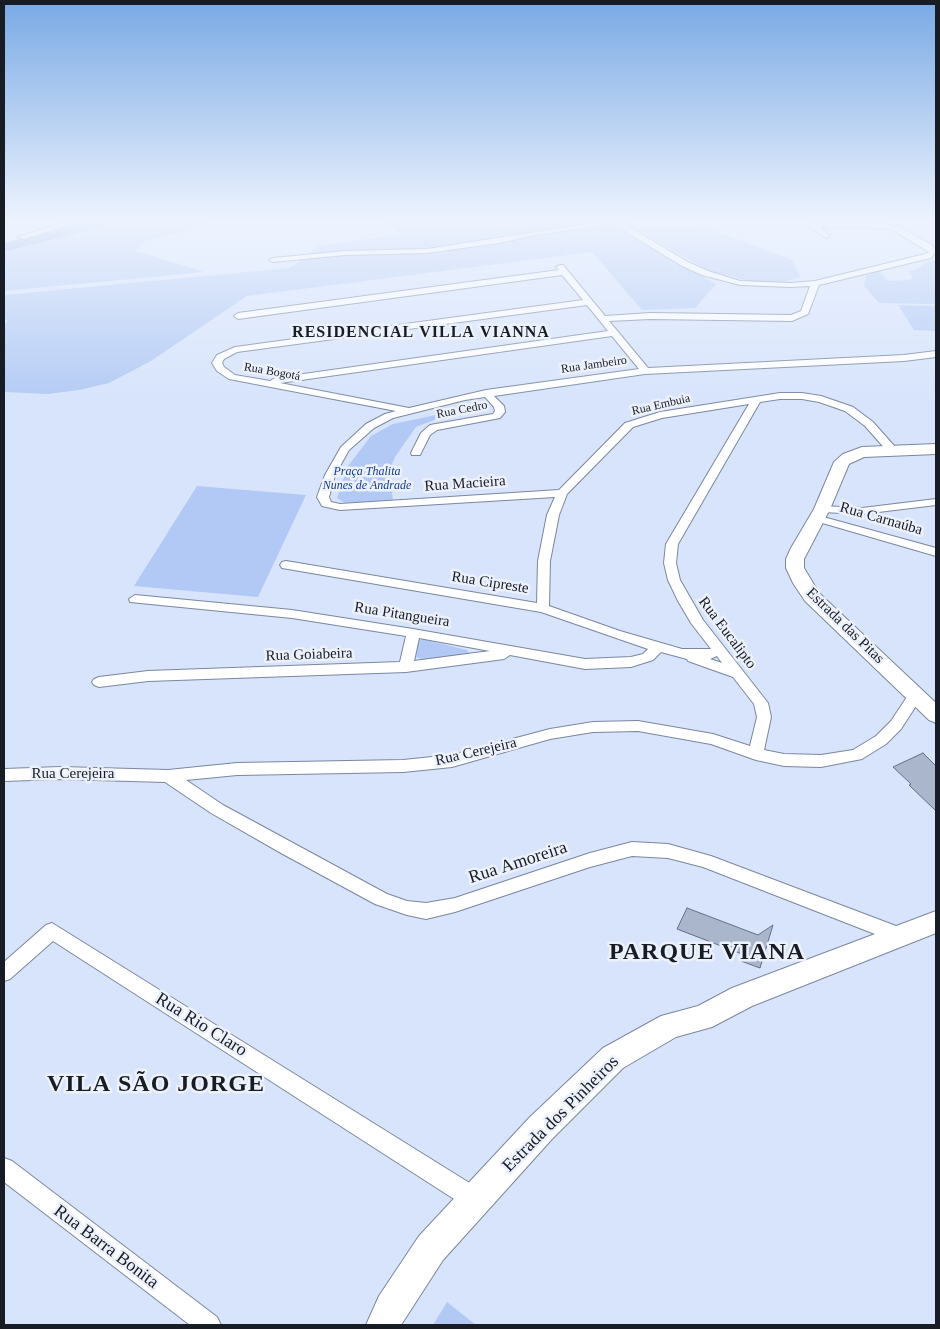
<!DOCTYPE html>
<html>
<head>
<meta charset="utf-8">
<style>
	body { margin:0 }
	#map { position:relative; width:940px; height:1329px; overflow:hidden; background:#d7e4fc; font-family:Georgia,serif }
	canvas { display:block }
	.frame { position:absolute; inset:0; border:5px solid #181c24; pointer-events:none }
</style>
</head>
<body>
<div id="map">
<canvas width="940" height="1329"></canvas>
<div class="frame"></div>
</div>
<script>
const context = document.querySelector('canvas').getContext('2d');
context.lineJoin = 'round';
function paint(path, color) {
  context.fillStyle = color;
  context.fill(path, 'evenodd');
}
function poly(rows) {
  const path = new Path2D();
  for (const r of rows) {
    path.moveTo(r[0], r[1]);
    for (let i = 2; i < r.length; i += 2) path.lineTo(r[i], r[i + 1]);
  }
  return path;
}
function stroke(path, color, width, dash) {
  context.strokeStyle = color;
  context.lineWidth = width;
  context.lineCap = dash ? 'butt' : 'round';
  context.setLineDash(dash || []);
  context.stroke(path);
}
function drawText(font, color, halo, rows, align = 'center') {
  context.font = font + ' Georgia,serif';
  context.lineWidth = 5;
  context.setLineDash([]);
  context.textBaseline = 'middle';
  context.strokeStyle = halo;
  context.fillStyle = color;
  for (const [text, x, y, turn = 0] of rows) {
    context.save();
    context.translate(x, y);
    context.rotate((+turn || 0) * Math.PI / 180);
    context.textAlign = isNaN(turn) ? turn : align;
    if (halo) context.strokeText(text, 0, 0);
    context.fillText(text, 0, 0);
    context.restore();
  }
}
paint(poly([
	[109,222,212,222,143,242,136,251,205,272,4,291,4,253],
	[385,222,609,222,716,284,695,308,642,310,592,252,247,296,151,361,109,383,79,390,48,394,4,392,4,325,8,320,4,319,4,295,290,268,319,246,402,234],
	[631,227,710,229,792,260,801,277,783,282,748,281,709,271],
	[936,260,936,304,879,303,864,286,866,275,879,271,888,281,909,280,913,278,908,271,915,270,929,261],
	[898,305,936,306,936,331,914,330],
	[460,410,416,427,395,457,389,471,393,500,345,503,337,498,348,466,371,436,393,424],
	[197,486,306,495,258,597,134,586],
	[422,639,467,650,469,653,465,656,422,659,416,657,418,641],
	[447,1302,476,1325,433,1325]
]), '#b1c9f4');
paint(poly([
	[85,222,108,222,106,225,4,252,4,243,85,222]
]), '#7398de');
const building = poly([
	[923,753,936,766,936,811,909,785,911,784,893,767,923,753],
	[687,908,758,935,773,925,760,968,741,961,742,954,677,929,687,908]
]);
paint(building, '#a9b6cc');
stroke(building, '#646f84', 1);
const street = poly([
	[66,222,78,222,24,239,17,237,66,222],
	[599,222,618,222,614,224,535,235,499,243,427,253,345,255,273,262,269,260,273,258,345,251,427,249,599,222],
	[620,222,628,222,629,227,688,262,708,271,740,281,791,283,815,281,925,254,929,252,894,231,885,228,820,227,830,236,826,238,810,227,810,223,813,223,885,224,900,227,932,245,936,251,931,258,819,285,808,314,792,321,650,319,609,321,648,368,904,355,936,351,936,357,904,361,645,374,494,396,504,406,505,412,500,418,437,430,430,435,420,455,412,455,411,453,421,433,430,425,493,414,495,411,494,407,485,397,465,400,393,418,374,428,349,450,335,475,329,497,331,502,340,504,559,490,625,423,660,412,780,393,802,393,821,396,853,407,873,422,896,448,897,450,896,452,888,452,865,426,845,411,819,402,802,399,780,399,760,402,678,544,676,563,680,580,703,620,768,703,771,717,764,750,784,754,821,755,853,750,876,736,891,721,911,691,921,691,923,695,901,729,886,744,862,759,821,767,784,766,756,760,711,744,638,731,593,732,550,739,452,767,403,772,237,775,186,780,223,805,293,843,387,894,407,901,426,903,455,898,590,853,632,842,668,844,711,856,904,929,907,935,904,941,898,943,703,867,668,858,632,856,590,867,455,912,426,919,407,915,375,904,281,853,211,813,165,782,61,779,4,781,4,769,61,767,168,770,237,763,403,760,452,755,550,729,593,722,638,721,713,734,750,746,757,717,754,704,733,677,688,661,687,659,661,652,653,660,631,667,585,669,510,655,504,659,406,672,148,681,99,687,94,685,92,682,94,679,99,677,148,671,400,662,406,636,292,618,130,602,129,599,135,595,292,610,413,629,585,659,631,657,643,654,648,649,541,612,282,568,280,565,282,562,286,561,537,603,538,561,547,515,555,497,340,510,322,506,317,497,325,475,341,447,366,424,385,414,396,411,229,379,217,371,212,363,217,355,235,347,583,300,562,275,238,319,234,316,238,313,559,270,556,267,560,265,563,265,605,316,650,313,791,315,801,311,810,286,791,287,740,285,702,275,682,266,623,230,620,222],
	[587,305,608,331,275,378,270,381,235,375,224,367,222,363,224,359,237,352,587,305],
	[612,336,639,369,486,390,409,408,280,383,612,336],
	[749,404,666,544,664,563,668,580,678,601,691,623,711,649,682,649,620,631,549,606,550,561,559,515,567,494,633,427,662,418,749,404],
	[419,638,490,651,414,661,419,638],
	[717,656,722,663,710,659,717,656],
	[936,499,936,505,862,514,822,512,816,509,822,506,862,508,936,499],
	[816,515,936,548,936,556,812,520,810,518,812,516,816,515],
	[52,923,484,1192,487,1200,484,1208,476,1211,468,1208,53,941,10,979,4,981,4,962,46,925,52,923],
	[4,1158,12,1161,217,1317,221,1325,190,1325,4,1182,4,1158]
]);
const secondary = poly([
	[936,444,936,454,864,457,849,464,830,509,804,559,804,568,819,593,936,703,936,723,929,720,805,601,793,583,786,568,786,559,791,548,814,509,834,462,843,454,862,447,936,444],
	[936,911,936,933,752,1006,712,1027,676,1037,623,1068,552,1139,443,1260,401,1325,366,1325,379,1296,419,1236,530,1117,603,1048,661,1016,698,1006,732,988,936,911]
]);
stroke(street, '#7b879d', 2);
stroke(secondary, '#7b879d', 2);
paint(street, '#fff');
paint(secondary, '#fff');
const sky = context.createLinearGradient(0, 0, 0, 408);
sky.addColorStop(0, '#79a9e4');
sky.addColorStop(0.54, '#edf3fe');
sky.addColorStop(1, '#edf3fe00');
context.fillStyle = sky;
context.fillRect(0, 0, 940, 408);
drawText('12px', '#181c24', '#ecf1fb', [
	["Rua Jambeiro",594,365,-8],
	["Rua Bogotá",272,372,10],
	["Rua Embuia",661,405,-13],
	["Rua Cedro",462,410,-11]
]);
drawText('italic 12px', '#143c8d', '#ecf1fb', [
	["Praça Thalita",367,472],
	["Nunes de Andrade",367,486]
]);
drawText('15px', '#181c24', '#ecf1fb', [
	["Rua Macieira",465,484,-4],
	["Rua Carnaúba",881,519,16],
	["Rua Cipreste",490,583,9],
	["Rua Pitangueira",402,615,9],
	["Estrada das Pitas",845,626,44],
	["Rua Eucalipto",727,633,53],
	["Rua Goiabeira",309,655,-2],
	["Rua Cerejeira",476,752,-13],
	["Rua Cerejeira",73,774]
]);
context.letterSpacing = '1px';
drawText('bold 16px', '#181c24', '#ecf1fb', [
	["RESIDENCIAL VILLA VIANNA",421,333]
]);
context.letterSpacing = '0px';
drawText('18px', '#181c24', '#ecf1fb', [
	["Rua Amoreira",518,863,-18],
	["Rua Rio Claro",201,1025,32],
	["Estrada dos Pinheiros",561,1114,-45],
	["Rua Barra Bonita",106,1247,37]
]);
context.letterSpacing = '1px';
drawText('bold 24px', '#181c24', '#ecf1fb', [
	["PARQUE VIANA",707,953],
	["VILA SÃO JORGE",156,1085]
]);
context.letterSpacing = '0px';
</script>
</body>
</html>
